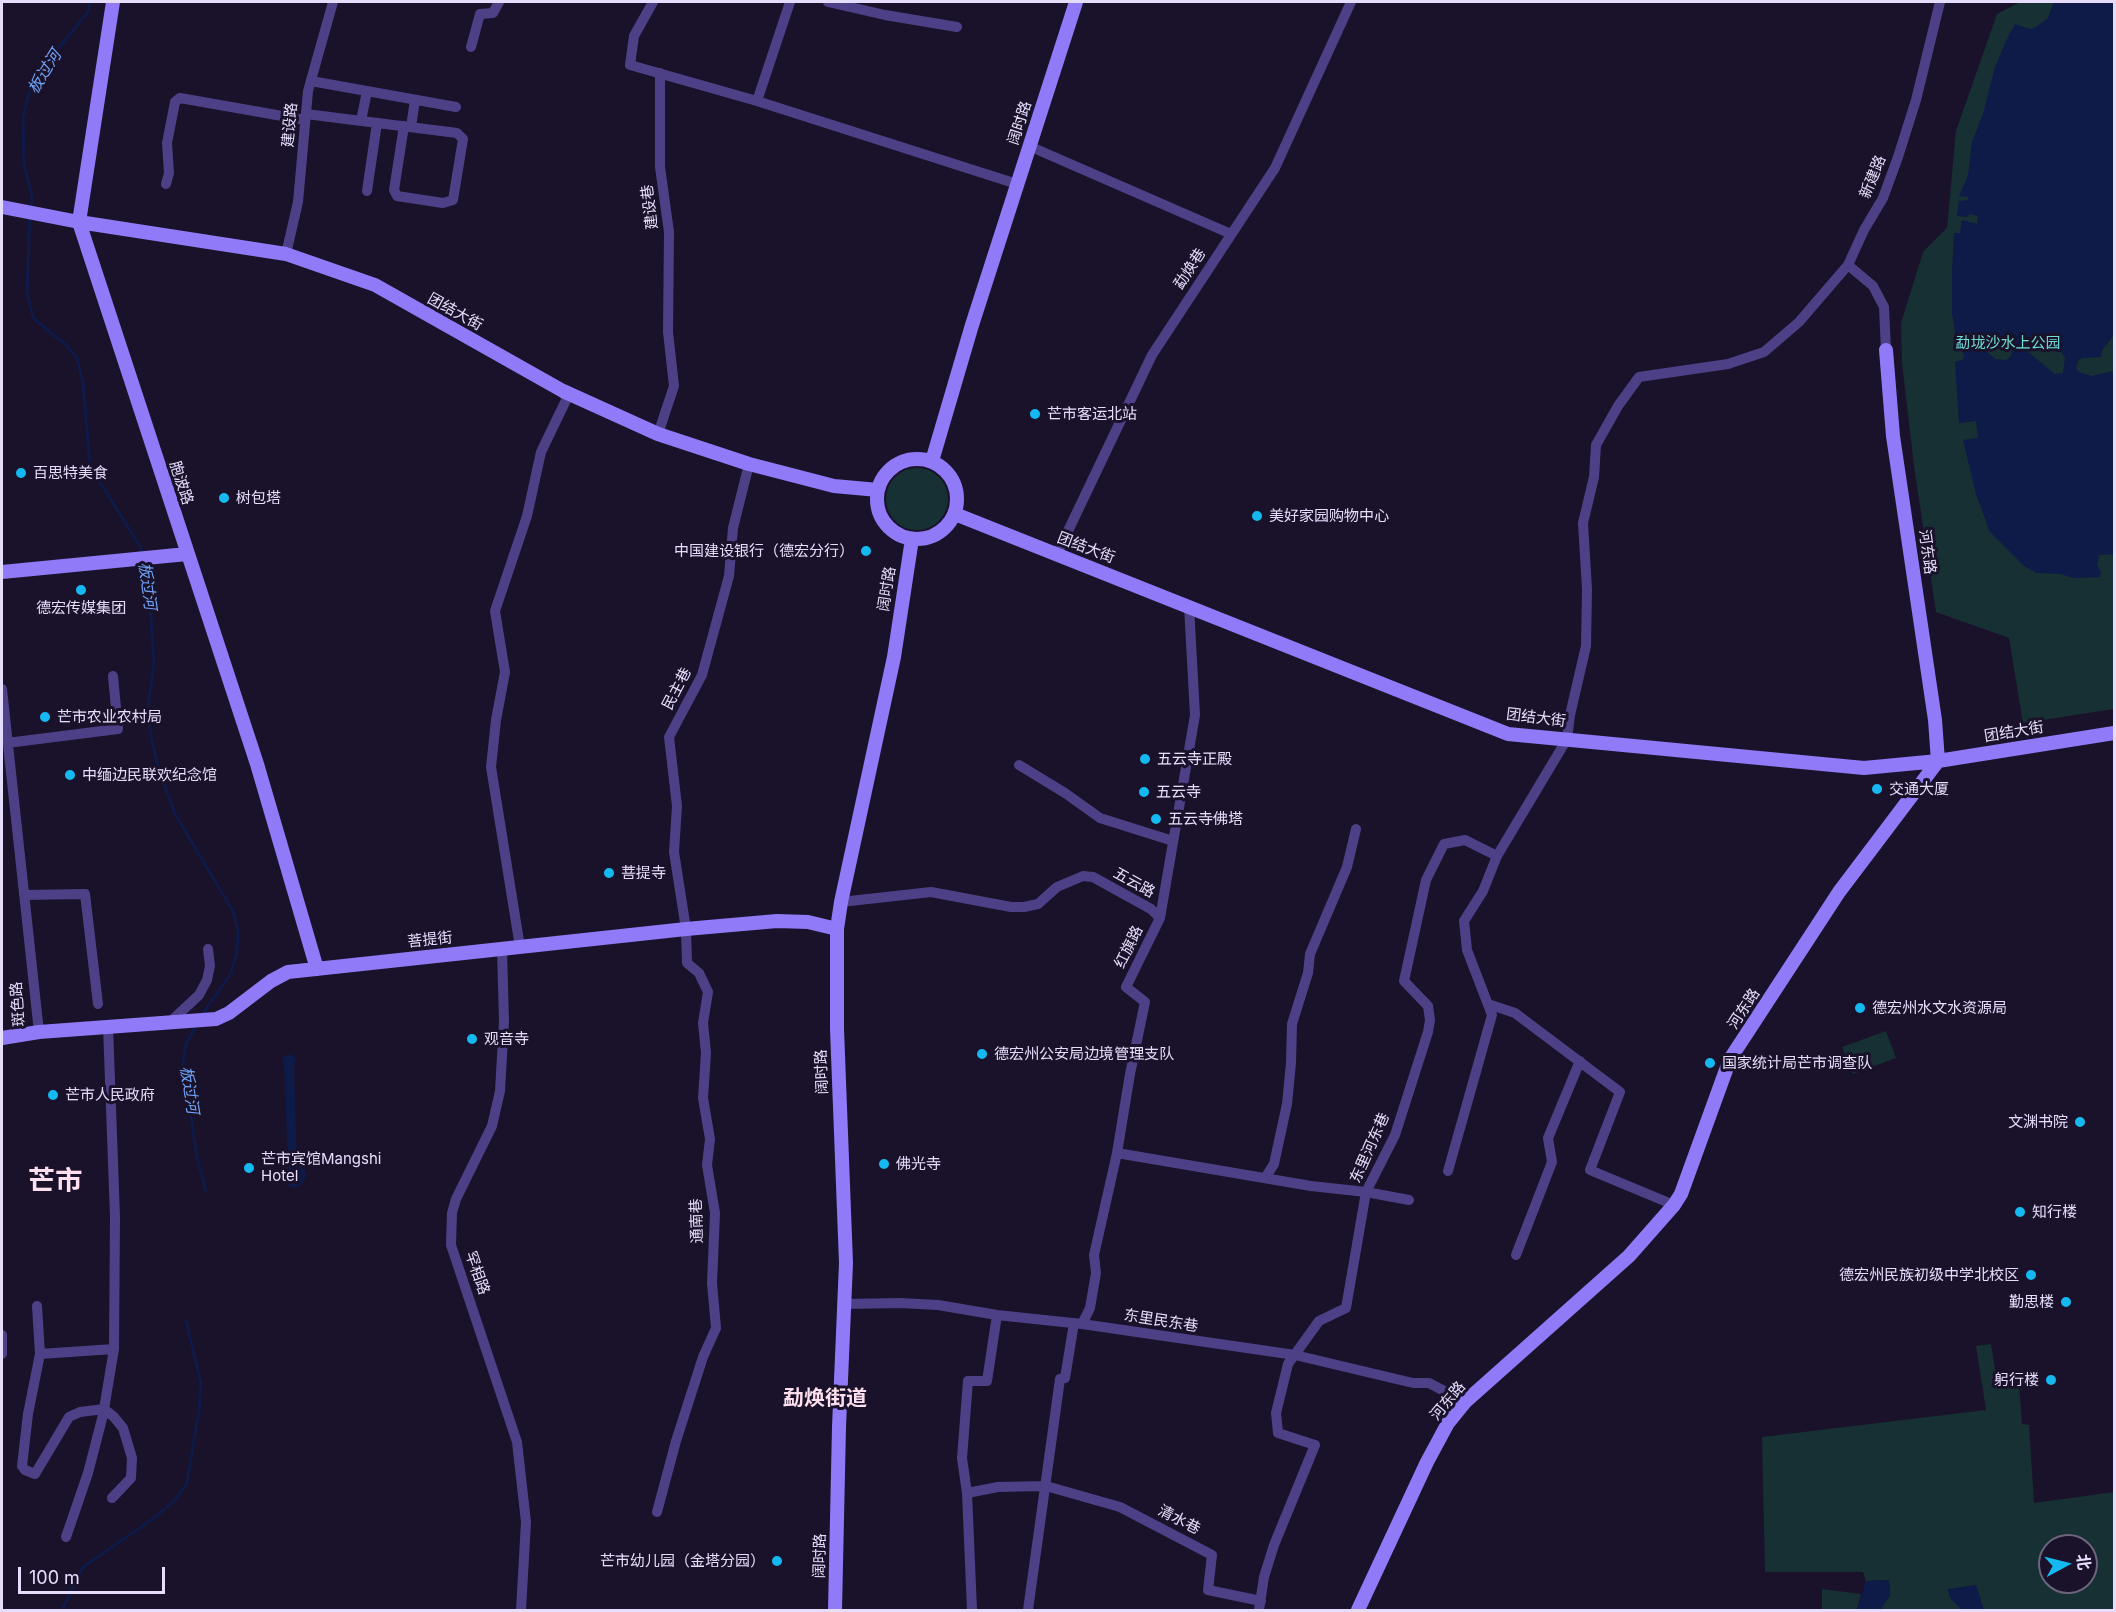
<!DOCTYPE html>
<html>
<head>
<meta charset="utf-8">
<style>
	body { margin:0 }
	#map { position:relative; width:2116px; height:1612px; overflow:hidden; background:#1a122a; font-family:Inter,"Noto Sans SC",sans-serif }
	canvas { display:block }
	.frame { position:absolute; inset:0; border:3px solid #e6ddfd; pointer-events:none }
	.north { position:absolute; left:2038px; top:1534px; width:60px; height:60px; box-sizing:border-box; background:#1a122a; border:2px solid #6c637e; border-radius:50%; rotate:83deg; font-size:16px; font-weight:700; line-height:24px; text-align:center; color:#e6ddfd }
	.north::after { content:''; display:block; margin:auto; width:21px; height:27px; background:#14b9f2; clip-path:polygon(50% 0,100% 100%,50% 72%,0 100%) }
	.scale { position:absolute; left:18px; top:1567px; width:147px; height:27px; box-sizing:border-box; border:3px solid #e6ddfd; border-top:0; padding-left:8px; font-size:18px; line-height:21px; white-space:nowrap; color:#e6ddfd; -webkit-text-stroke:4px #1a122a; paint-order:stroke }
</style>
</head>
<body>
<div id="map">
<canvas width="2116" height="1612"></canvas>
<div class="frame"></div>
<div class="north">北</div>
<div class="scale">100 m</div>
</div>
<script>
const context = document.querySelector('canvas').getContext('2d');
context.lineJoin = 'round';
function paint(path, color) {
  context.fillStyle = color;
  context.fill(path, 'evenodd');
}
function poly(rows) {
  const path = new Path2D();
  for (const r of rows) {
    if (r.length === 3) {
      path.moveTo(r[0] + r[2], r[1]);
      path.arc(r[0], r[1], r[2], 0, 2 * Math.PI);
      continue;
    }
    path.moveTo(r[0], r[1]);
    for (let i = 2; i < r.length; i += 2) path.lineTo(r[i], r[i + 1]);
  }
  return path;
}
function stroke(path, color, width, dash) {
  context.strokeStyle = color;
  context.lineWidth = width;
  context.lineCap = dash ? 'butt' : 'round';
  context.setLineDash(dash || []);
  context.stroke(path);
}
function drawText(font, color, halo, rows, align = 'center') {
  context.font = font + ' Inter,"Noto Sans SC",sans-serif';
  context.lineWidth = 6;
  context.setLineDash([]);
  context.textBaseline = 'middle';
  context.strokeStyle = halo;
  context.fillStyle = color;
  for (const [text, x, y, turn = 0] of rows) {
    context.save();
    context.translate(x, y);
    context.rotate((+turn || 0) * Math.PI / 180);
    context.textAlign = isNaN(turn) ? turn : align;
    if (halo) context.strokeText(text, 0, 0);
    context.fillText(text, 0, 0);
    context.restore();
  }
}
paint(poly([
	[2020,2,2114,2,2114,709,2023,723,2009,638,1936,612,1914,466,1902,363,1901,323,1923,252,1947,228,1956,131,1997,14],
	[917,499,31],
	[1886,1031,1896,1058,1853,1074,1842,1047],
	[1991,1344,1996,1376,2018,1373,2022,1424,2029,1425,2034,1503,2114,1492,2114,1610,1880,1610,1890,1595,1889,1580,1866,1581,1863,1572,1765,1572,1762,1437,1986,1410,1976,1346],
	[2050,1546,2086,1546,2086,1582,2050,1582],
	[1822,1589,1861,1594,1857,1610,1822,1610]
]), '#163034');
paint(poly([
	[2054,2,2114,2,2114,335,2102,350,2101,357,2082,358,2078,361,2076,368,2079,372,2091,376,2114,371,2114,554,2099,555,2097,566,2101,571,2100,577,2073,578,2061,574,2036,573,2024,566,1990,532,1976,494,1963,440,1978,438,1976,421,1959,423,1955,362,1964,359,1963,342,1956,339,1952,313,1952,271,1954,233,1960,233,1962,220,1977,224,1978,216,1969,214,1968,217,1957,216,1959,201,1968,200,1968,197,1959,196,1968,176,1972,142,1983,114,1995,67,2006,41,2015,24,2030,29,2036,27,2048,18],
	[2033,336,2041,338,2057,346,2065,357,2063,373,2055,374,2023,348,2022,339],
	[1998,338,2005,338,2011,342,2012,351,2011,356,2006,360,1995,359,1985,350,1985,344,1987,341],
	[288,1054,293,1056,296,1060,294,1065,297,1164,305,1170,306,1175,303,1184,295,1188,286,1185,281,1177,284,1168,288,1165,284,1066,282,1061,284,1056],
	[1889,1580,1890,1595,1880,1610,1857,1610,1866,1581],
	[1976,1585,1984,1610,1962,1610,1950,1598,1948,1589]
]), '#0e1a47');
stroke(poly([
	[31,209,32,196,24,165,23,118,28,96,57,50,88,12,90,2],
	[30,215,27,292,33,318,66,345,77,358,83,383,90,466,141,548,142,553],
	[144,563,149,588,154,663,148,708,151,737,159,770,175,814,234,913,238,932,237,952,230,975,201,1016],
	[197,1024,186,1044,183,1062,197,1157,206,1191],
	[62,1610,83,1567,154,1518,176,1499,187,1483,199,1410,201,1383,186,1321]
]), '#0e1a47', 3);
stroke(poly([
	[653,2,634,36,630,65,757,101,1017,184],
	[828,2,885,15,957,27],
	[471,47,480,14,493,13,499,2],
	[311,81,456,107],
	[757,101,790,2],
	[306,114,457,133,463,139,453,200,443,203,397,196,394,190,404,126],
	[361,121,367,91],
	[411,127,415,100],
	[1029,146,1231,234],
	[166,184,169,173,167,143,175,102,180,98,305,120],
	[367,191,377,123],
	[286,254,298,202,308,91,333,2],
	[1886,350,1884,307,1873,286,1848,265,1864,230,1883,198,1898,157,1916,100,1940,2],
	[658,434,674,386,668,332,669,232,660,167,660,73],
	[1057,554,1152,355,1275,168,1351,2],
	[2,689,39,1032],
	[7,743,118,729,113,676],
	[1019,765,1065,793,1100,818,1173,841],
	[24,895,85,894,98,1004],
	[841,902,931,892,1011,907,1024,907,1038,904,1057,887,1083,876,1093,877,1151,909,1160,918],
	[520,947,491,767,496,720,505,672,495,611,527,516,541,452,569,394],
	[502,949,504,1021,500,1091,492,1126,456,1199,452,1213,451,1245,517,1442,526,1522,521,1610],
	[1488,1004,1515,1013,1620,1092,1590,1170,1674,1205],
	[170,1022,199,995,207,980,210,966,208,949],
	[1117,1153,1311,1186,1366,1192,1409,1200],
	[1448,1171,1492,1015,1467,950,1464,921,1483,891,1497,856,1567,739,1570,715,1586,646,1587,589,1583,523,1594,477,1596,445,1618,406,1639,377,1728,364,1764,352,1799,322,1848,265],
	[1265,1178,1274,1164,1287,1104,1291,1063,1292,1024,1308,973,1310,954,1347,867,1356,829],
	[1516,1255,1552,1162,1548,1138,1580,1061],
	[844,1304,900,1303,938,1305,997,1315,1082,1324,1295,1355,1413,1383,1429,1383,1465,1402],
	[37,1306,40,1354,28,1414,22,1466,25,1470,35,1474,69,1417,80,1412,104,1409,114,1417,123,1428,132,1458,131,1478,112,1498],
	[1082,1324,1090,1308,1096,1273,1094,1255,1117,1153,1130,1074,1145,1002,1126,987,1160,918,1195,715,1189,606],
	[2,1335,2,1354],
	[40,1354,114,1349],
	[967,1493,998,1487,1046,1486,1120,1507,1212,1555,1208,1590,1261,1601],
	[657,1512,676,1441,703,1357,716,1328,712,1283,715,1213,707,1165,710,1139,703,1098,706,1053,703,1023,708,992,699,973,687,963,686,929,674,852,677,806,669,737,702,675,729,576,733,528,749,464],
	[66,1537,88,1473,103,1415,114,1349,115,1217,108,1026],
	[972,1610,967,1493,962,1458,968,1381,987,1381,997,1315],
	[1028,1610,1060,1379,1065,1378,1074,1323],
	[1259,1610,1264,1577,1274,1545,1315,1445,1278,1433,1276,1413,1288,1364,1319,1321,1346,1308,1366,1192,1395,1135,1428,1032,1430,1020,1428,1006,1404,981,1426,880,1444,844,1465,840,1497,856]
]), '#4e4086', 10);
stroke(poly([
	[113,2,79,222,257,764,317,969],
	[2,207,79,222,286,254,375,285,563,391,658,434,749,464,834,486,878,490],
	[917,499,40],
	[932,461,972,325,1076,2],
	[955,514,1508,734,1864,768,1938,761,2114,733],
	[2,572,187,554],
	[2,1038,39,1032,216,1019,229,1013,271,981,288,972,686,929,777,921,808,922,837,929],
	[835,1610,839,1427,846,1263,837,1029,837,929,841,902,894,657,912,539],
	[1358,1610,1427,1462,1448,1423,1465,1402,1629,1256,1674,1205,1681,1194,1730,1059,1839,892,1938,761,1935,720,1893,436,1886,350]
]), '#917af8', 14);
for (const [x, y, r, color] of [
	[1035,414,6,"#14b9f2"],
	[21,473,6,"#14b9f2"],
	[224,498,6,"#14b9f2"],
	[1257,516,6,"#14b9f2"],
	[866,551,6,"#14b9f2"],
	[81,590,6,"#14b9f2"],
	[45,717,6,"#14b9f2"],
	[1145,759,6,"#14b9f2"],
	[70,775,6,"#14b9f2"],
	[1877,789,6,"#14b9f2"],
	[1144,792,6,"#14b9f2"],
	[1156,819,6,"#14b9f2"],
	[609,873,6,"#14b9f2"],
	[1860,1008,6,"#14b9f2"],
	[472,1039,6,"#14b9f2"],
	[982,1054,6,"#14b9f2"],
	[1710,1063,6,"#14b9f2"],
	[53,1095,6,"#14b9f2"],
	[2080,1122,6,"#14b9f2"],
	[884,1164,6,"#14b9f2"],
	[249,1168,6,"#14b9f2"],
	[2020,1212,6,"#14b9f2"],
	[2031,1275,6,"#14b9f2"],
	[2066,1302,6,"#14b9f2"],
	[2051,1380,6,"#14b9f2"],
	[777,1561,6,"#14b9f2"]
]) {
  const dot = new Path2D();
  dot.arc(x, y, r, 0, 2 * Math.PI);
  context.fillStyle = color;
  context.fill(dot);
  stroke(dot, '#1a122a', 2);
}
drawText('15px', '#e6ddfd', '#1a122a', [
	["阔时路",1020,123,-72],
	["建设路",290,125,-85],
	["新建路",1873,177,-68],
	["建设巷",650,207,-97],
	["勐焕巷",1190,269,-57],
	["团结大街",455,312,29],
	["胞波路",181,483,72],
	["团结大街",1086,548,21],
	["河东路",1927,552,82],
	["阔时路",887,589,-81],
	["民主巷",677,689,-63],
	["团结大街",1536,718,7],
	["团结大街",2014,732,-9],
	["五云路",1134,883,29],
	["菩提街",430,940,-6],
	["红旗路",1129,947,-64],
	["斑色路",18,1004,-94],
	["河东路",1744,1009,-57],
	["阔时路",822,1072,-92],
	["东里河东巷",1370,1148,-66],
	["通南巷",697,1221,-92],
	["罕相路",477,1273,71],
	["东里民东巷",1161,1321,9],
	["河东路",1448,1401,-50],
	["清水巷",1179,1520,27],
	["阔时路",820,1556,-89]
]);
drawText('15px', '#6cdbd1', '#1a122a', [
	["勐垅沙水上公园",2008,343]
]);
drawText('15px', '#e6ddfd', '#1a122a', [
	["芒市客运北站",1047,414],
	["百思特美食",33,473],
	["树包塔",236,498],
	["美好家园购物中心",1269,516],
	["中国建设银行（德宏分行）",854,551,"right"],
	["德宏传媒集团",81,608,"center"],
	["芒市农业农村局",57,717],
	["五云寺正殿",1157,759],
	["中缅边民联欢纪念馆",82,775],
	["交通大厦",1889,789],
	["五云寺",1156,792],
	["五云寺佛塔",1168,819],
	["菩提寺",621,873],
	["德宏州水文水资源局",1872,1008],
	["观音寺",484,1039],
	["德宏州公安局边境管理支队",994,1054],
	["国家统计局芒市调查队",1722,1063],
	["芒市人民政府",65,1095],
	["文渊书院",2068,1122,"right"],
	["芒市宾馆Mangshi",261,1159],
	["Hotel",261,1176],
	["佛光寺",896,1164],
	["知行楼",2032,1212],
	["德宏州民族初级中学北校区",2019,1275,"right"],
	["勤思楼",2054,1302,"right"],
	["躬行楼",2039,1380,"right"],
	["芒市幼儿园（金塔分园）",765,1561,"right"]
], 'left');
drawText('italic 16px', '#71a4f7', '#1a122a', [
	["板过河",45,72,-58],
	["板过河",147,586,82],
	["板过河",189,1090,81]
]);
drawText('bold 21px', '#fddfed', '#1a122a', [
	["勐焕街道",825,1399]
]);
drawText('bold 27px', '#fddfed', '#1a122a', [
	["芒市",55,1182]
]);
</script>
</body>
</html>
